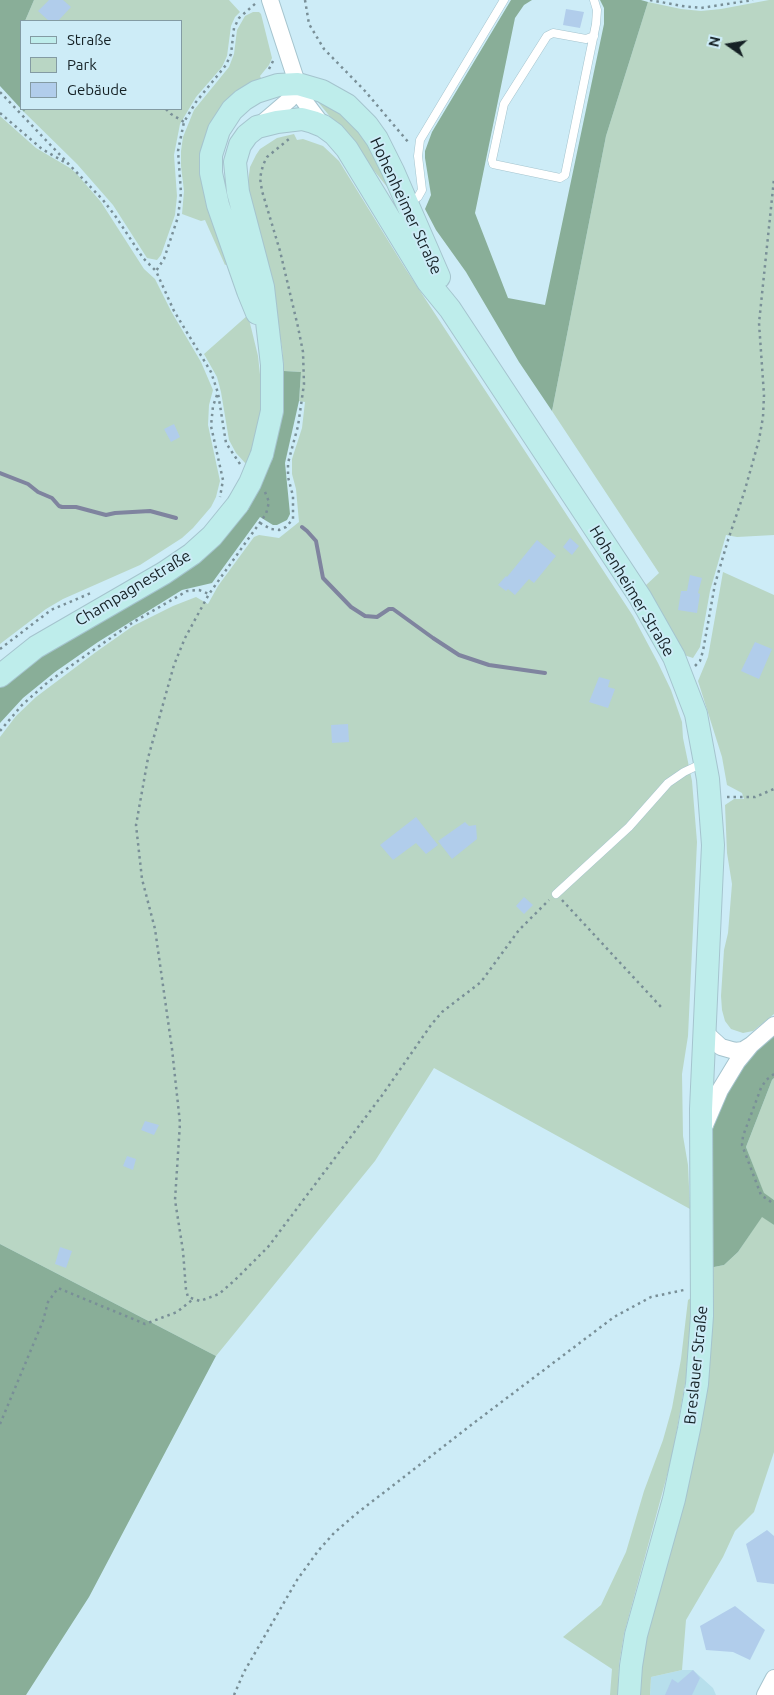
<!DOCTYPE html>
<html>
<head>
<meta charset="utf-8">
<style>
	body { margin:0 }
	#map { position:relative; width:774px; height:1695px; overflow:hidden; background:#cdecf7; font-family:Ubuntu,sans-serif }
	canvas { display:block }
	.legend { position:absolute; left:20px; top:20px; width:162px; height:90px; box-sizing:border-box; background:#cdecf7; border:1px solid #839ba3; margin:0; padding:6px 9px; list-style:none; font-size:15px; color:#152125 }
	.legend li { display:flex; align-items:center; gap:10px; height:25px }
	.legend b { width:25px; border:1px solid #839ba3 }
	.north { position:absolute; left:704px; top:20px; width:50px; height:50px; -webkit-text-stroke:4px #cdecf7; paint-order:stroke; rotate:283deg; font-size:14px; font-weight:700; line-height:20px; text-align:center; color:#152125 }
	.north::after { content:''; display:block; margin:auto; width:18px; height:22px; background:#152125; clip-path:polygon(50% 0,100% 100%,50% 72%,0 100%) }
</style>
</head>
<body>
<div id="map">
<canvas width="774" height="1695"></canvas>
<ul class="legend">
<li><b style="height:6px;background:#beedeb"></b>Straße</li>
<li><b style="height:14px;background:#b9d6c4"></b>Park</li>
<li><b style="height:14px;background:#b1cdeb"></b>Gebäude</li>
</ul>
<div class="north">N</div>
</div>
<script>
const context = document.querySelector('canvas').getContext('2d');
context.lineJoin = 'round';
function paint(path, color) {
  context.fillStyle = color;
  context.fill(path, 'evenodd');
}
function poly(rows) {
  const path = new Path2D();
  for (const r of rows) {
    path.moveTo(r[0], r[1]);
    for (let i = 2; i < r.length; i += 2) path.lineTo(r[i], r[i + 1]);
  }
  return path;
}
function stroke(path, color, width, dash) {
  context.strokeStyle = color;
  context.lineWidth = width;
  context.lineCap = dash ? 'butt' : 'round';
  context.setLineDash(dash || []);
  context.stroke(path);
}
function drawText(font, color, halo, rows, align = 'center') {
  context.font = font + ' Ubuntu,sans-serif';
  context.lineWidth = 4;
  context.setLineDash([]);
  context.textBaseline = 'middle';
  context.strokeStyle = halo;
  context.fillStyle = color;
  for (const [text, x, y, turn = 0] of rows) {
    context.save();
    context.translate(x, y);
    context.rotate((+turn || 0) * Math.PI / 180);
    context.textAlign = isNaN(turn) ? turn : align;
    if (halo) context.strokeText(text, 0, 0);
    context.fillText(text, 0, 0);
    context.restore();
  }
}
paint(poly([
	[682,1670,693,1670,713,1688,716,1695,650,1695,651,1677]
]), '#b7dfec');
paint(poly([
	[34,0,229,0,240,12,235,17,231,26,227,56,222,67,196,97,180,124,174,155,177,196,175,215,161,255,157,260,147,258,113,205,77,164,24,112,26,109,181,109,181,21,25,21],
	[769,0,774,0,774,535,737,537,726,535,710,591,700,647,693,658,684,655,645,586,659,573,552,411,606,136,648,2,681,9,701,11,721,9],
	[253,12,259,12,261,14,272,58,269,65,260,76,262,80,215,119,230,263,225,265,205,220,201,221,182,214,184,191,181,166,181,151,183,137,194,110,229,67,234,54,237,30,245,16],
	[314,97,343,111,368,133,397,199],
	[0,116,36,148,70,168,76,173,101,202,144,269,155,279,171,311,201,362,213,390,209,405,208,425,220,481,216,497,211,507,193,528,182,538,140,565,63,599,46,609,0,644],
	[294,134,297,140,303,139,323,146,339,161,405,268,633,616,658,663,671,690,682,722,683,738,692,781,697,842,688,1036,682,1074,683,1136,688,1165,690,1209,434,1068,375,1161,216,1356,0,1244,0,737,16,716,36,697,96,652,133,626,173,606,196,597,208,604,218,586,254,537,259,535,279,538,299,522,296,489,292,474,292,459,302,428,305,402,299,401,301,372,284,371,282,347,277,320,249,199,248,182,250,167,256,155,260,149,277,138],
	[248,315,258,356,262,393,261,416,252,453,250,454,246,464,236,453,229,440,221,392,217,377,204,354],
	[723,572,774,595,774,1014,753,1031,743,1033,731,1029,725,1021,722,1010,721,996,724,950,728,933,732,884,727,853,725,805,734,799,744,799,742,793,727,785,722,757,698,681,708,657],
	[774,1078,774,1200,764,1194,746,1147,772,1080],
	[762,1216,774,1225,774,1452,754,1512,735,1531,723,1557,686,1620,682,1670,651,1677,650,1695,635,1695,709,1268,724,1265,738,1252],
	[692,1297,686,1378,672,1457,624,1634,619,1665,618,1695,610,1695,612,1669,563,1637,601,1605,626,1552,644,1491,663,1440,672,1408,681,1359,688,1300]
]), '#b9d6c4');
paint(poly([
	[0,0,34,0,25,21,21,21,21,109,26,109,24,112,0,86],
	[511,0,532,0,524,5,515,18,475,213,508,298,545,305,604,24,604,8,600,0,641,0,648,2,606,136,552,411,519,362,466,272,436,230,425,209,431,195,425,158,425,151,432,132],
	[284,371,301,372,299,401,285,463,290,514,287,520,277,525,273,525,260,517,212,583,182,590,98,642,55,672,23,698,0,723,0,686,18,670,192,562,282,406],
	[774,1033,774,1078,772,1080,746,1147,764,1193,774,1200,774,1225,762,1217,738,1252,724,1265,709,1268,711,1137,716,1116,735,1077,758,1048],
	[0,1244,216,1356,89,1597,26,1695,0,1695]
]), '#89ae98');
stroke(poly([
	[0,473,28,484,38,492,52,498,59,506,62,507,76,507,106,515,115,513,150,511,176,518],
	[302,527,307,531,316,541,323,578,351,607,365,616,377,617,389,609,393,609,433,638,459,655,489,665,545,673]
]), '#7f849f', 4);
paint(poly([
	[49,0,63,0,71,7,58,21,49,21,38,11],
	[566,9,584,12,580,28,563,25],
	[174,424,180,437,171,442,164,429],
	[570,538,579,546,572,555,563,547],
	[537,540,556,556,534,583,529,579,515,595,508,589,506,591,498,585,506,576,507,577],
	[690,575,702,578,698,593,700,594,697,613,678,610,681,591,687,591],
	[755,642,772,649,759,679,741,671],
	[599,677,610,680,608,687,615,689,608,708,589,702],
	[348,724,349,742,332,743,331,725],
	[416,817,438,845,426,854,416,843,393,860,380,845],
	[465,822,469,826,476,825,477,839,452,859,438,841],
	[524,897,533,905,524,914,516,906],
	[145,1121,159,1125,154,1135,141,1130],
	[127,1156,136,1159,133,1170,123,1166],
	[60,1247,72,1251,66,1268,55,1264],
	[767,1530,774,1536,774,1584,757,1582,746,1544],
	[735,1606,765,1630,750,1660,733,1652,706,1650,700,1626],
	[693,1670,700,1678,692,1695,665,1695,672,1679,678,1683]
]), '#b1cdeb');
const lane = poly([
	[594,36,586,39,553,33,547,36,504,104,492,160,493,164,560,178,565,175,596,24,597,10,594,0],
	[409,203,418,197,422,190,418,156,420,140,504,0],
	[556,894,629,827,668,783,684,772,703,763]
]);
const street = poly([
	[270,0,302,98,323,126],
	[261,124,289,100,296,92,298,84],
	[704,1028,708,1035,721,1047,735,1051,743,1050,751,1045,774,1025],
	[705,1125,720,1090,737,1062,751,1045],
	[765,1695,774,1678]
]);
const secondary = poly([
	[257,313,248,291,218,205,211,173,211,155,219,130,232,110,243,100,256,92,278,85,298,84,322,91,347,105,367,125,377,139,393,171,439,277],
	[262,454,272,411,272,365,263,287,238,192,235,162,240,145,247,135,257,127,277,122,302,119,313,122,323,126,334,134,347,149,428,282,450,309,640,597,674,657,696,714,708,779,713,845,701,1109,702,1316,697,1384,689,1429,674,1499,636,1635,631,1666,629,1695],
	[0,676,36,647,164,573,192,554,212,536,238,504]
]);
stroke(lane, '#a5c4ce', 9);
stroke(street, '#a5c4ce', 18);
stroke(secondary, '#a5c4ce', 24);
stroke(poly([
	[305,0,309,24,324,49,365,91,409,143],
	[650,0,682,6,701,8,753,0],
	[269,69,274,59],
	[0,92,103,200,116,217,143,258,156,271],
	[166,109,171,114,184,122],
	[0,113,42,149,68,164],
	[217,395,213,406,211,426,223,480,220,497],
	[240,464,226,443,218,393,211,372,174,311,156,271,164,259,178,217,181,193,178,151,184,122,196,102,226,65,231,54,234,28,239,18,256,3],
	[265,492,269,502,266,514,209,594,185,638,174,665,148,758,136,825,142,879,155,929,172,1049,180,1123,175,1200,183,1251,186,1290,188,1297,200,1301,219,1294,235,1280,268,1247,383,1094,431,1025,442,1012,481,982,519,930,549,900],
	[260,523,271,529,279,530,286,527,293,519,293,496,288,477,288,463,298,426,304,384,303,352,298,327,280,251,262,191,260,178,263,165,267,157,289,139],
	[0,649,51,610,91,593],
	[695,666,700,661,703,651,715,584,728,540,744,493,759,440,763,417,764,395,759,323,774,179],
	[0,731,22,705,48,682,132,623,187,591,199,590,209,594],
	[727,797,755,797,774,789],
	[562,900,661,1007],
	[774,1074,766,1080,761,1088,743,1136,742,1145,761,1195,774,1204],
	[0,1424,43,1321,48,1302,58,1288,145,1324,177,1312,192,1300],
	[234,1695,244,1672,297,1580,318,1551,334,1533,356,1514,479,1419,614,1317,651,1297,684,1290]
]), '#798f97', 2.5, [2.5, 4]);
stroke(lane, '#fff', 8);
stroke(street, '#fff', 16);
stroke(secondary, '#beedeb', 22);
const secondaryBridge = poly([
	[238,504,250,483,262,454]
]);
stroke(secondaryBridge, '#a5c4ce', 24, []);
stroke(secondaryBridge, '#beedeb', 22);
drawText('16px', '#152125', '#cdecf7', [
	["Hohenheimer Straße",406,206,65],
	["Champagnestraße",133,588,-31],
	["Hohenheimer Straße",632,591,59],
	["Breslauer Straße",696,1365,-84]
]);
</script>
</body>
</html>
